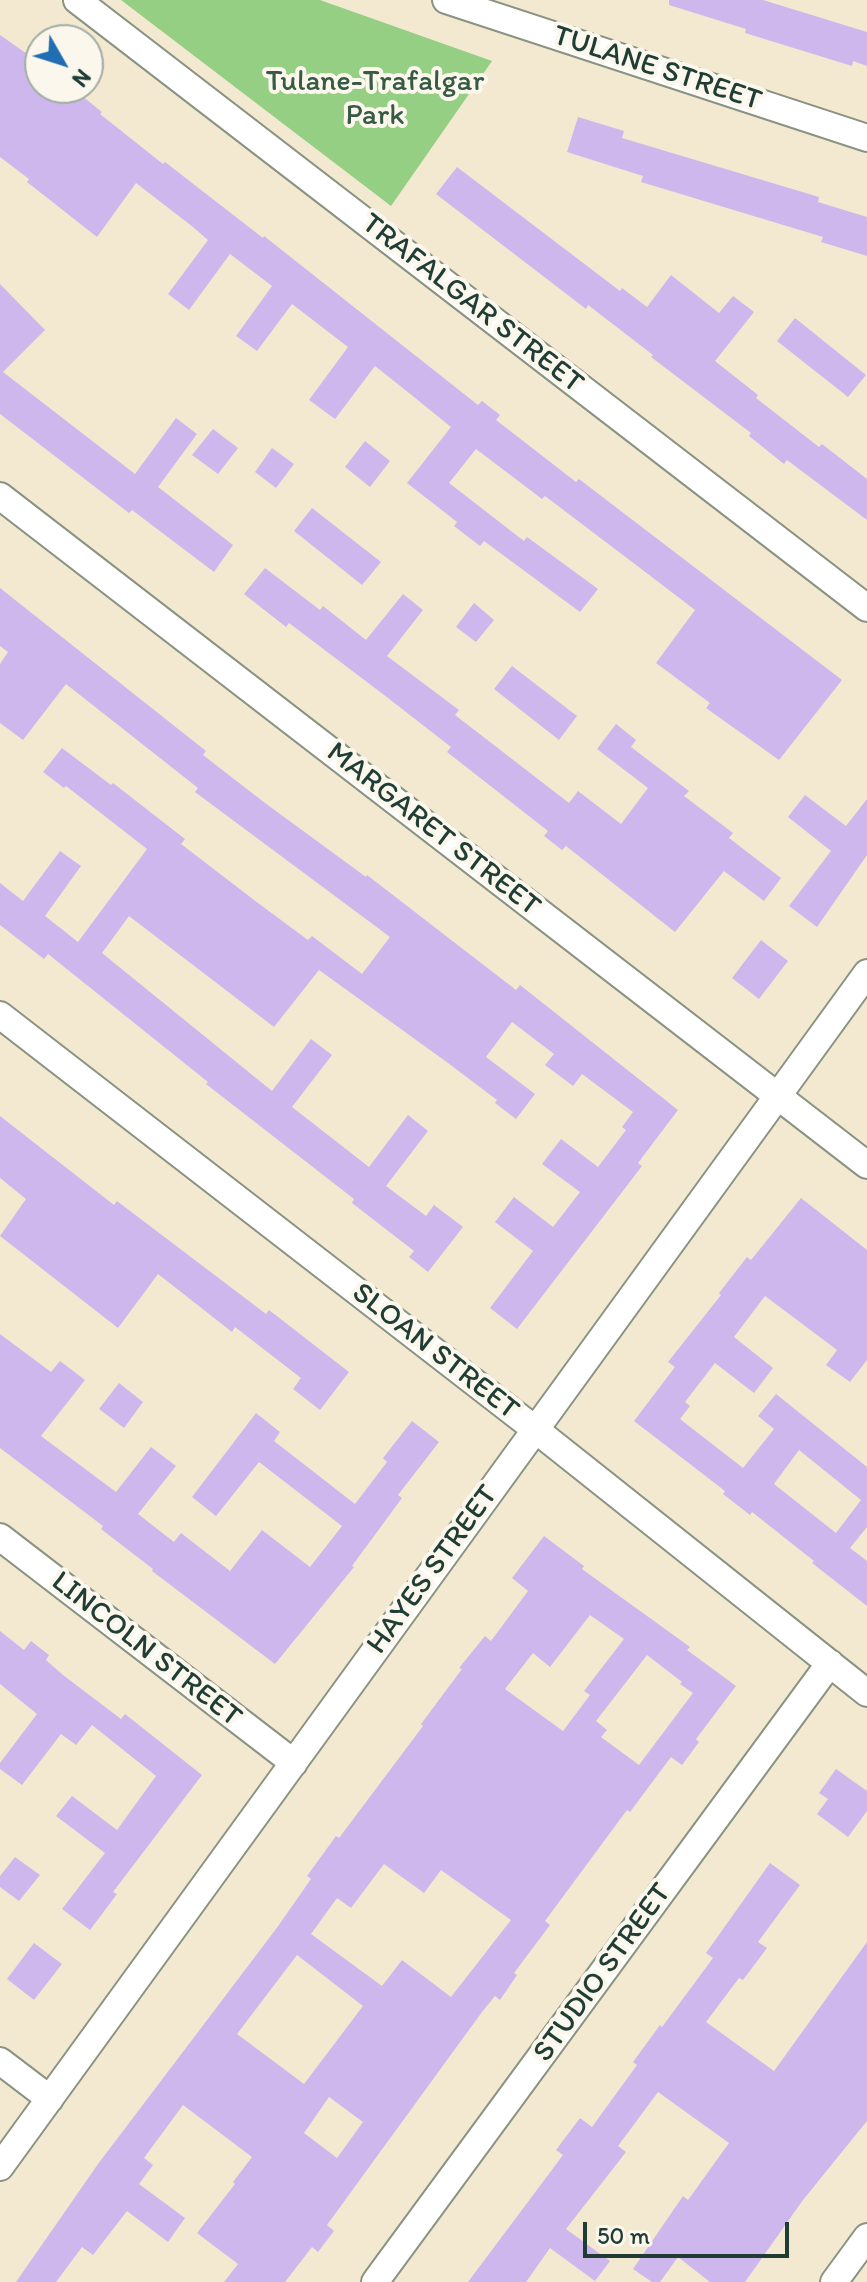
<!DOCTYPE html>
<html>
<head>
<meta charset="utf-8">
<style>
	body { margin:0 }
	#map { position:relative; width:867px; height:2282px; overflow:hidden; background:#f3e9d1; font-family:Itim,sans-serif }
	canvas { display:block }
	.north { position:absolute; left:24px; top:24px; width:80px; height:80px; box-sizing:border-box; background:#fbf7ec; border:2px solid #a3ada2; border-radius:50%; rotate:129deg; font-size:22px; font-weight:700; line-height:32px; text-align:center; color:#1f3d34 }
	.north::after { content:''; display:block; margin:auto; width:28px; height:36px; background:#1f6fb2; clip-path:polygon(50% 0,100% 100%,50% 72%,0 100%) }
	.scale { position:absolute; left:583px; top:2222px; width:206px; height:36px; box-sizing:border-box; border:4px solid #1f3d34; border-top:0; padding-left:10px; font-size:24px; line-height:28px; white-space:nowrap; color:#1f3d34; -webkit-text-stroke:6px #fbf7ec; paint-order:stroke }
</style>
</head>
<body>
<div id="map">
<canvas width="867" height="2282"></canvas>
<div class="north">N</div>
<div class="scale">50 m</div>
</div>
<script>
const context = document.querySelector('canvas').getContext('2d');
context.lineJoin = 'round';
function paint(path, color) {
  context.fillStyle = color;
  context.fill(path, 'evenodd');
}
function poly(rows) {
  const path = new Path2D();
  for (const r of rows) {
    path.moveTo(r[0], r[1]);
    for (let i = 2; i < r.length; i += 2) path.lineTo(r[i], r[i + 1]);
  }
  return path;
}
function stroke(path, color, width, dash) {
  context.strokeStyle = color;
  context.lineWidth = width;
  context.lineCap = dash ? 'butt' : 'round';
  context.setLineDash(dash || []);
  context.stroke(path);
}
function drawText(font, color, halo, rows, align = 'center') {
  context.font = font + ' Itim,sans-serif';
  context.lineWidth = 8;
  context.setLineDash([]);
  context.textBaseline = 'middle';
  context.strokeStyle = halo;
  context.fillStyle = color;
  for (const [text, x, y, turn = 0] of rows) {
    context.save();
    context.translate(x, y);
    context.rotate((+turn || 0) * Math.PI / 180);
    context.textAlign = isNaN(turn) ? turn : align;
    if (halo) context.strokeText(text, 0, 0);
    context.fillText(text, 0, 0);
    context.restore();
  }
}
paint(poly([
	[121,0,320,0,492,61,391,206]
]), '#94cf83');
paint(poly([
	[669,0,763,0,867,32,867,66,853,61,852,66,745,33,746,29,669,5],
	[0,35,40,63,40,88,72,88,102,112,100,114,163,164,165,162,263,238,264,236,478,405,482,401,500,415,496,420,576,482,579,479,842,680,779,760,706,708,710,703,656,663,695,610,644,571,545,496,542,499,476,449,449,483,524,541,527,537,598,589,580,612,484,541,480,546,454,526,457,522,407,483,451,427,409,393,375,366,335,419,309,400,348,347,292,304,257,351,236,336,272,286,230,254,189,310,168,294,208,240,193,227,136,183,97,237,27,182,29,179,0,157],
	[578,117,624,131,622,138,819,197,818,202,867,217,867,256,821,242,823,237,641,182,643,176,567,152],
	[457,167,620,291,622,288,647,307,671,275,719,313,733,296,754,312,715,361,758,395,756,398,819,447,822,444,867,479,867,520,787,460,784,464,749,436,751,433,651,357,653,355,588,305,586,309,436,194],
	[0,284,45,330,3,372,135,474,176,418,197,434,158,487,233,545,214,572,132,510,129,513,0,414],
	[795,318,866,375,848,397,777,341],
	[213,429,238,448,218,474,192,455],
	[365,441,390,461,370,487,345,467],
	[272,448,294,464,276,488,255,472],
	[312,508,381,562,362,585,294,531],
	[265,568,320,610,323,606,366,640,403,594,423,610,387,656,459,710,455,715,569,803,578,791,621,824,648,788,597,749,616,724,636,740,631,747,689,791,684,796,733,833,729,838,781,878,764,901,724,871,675,932,566,846,562,850,544,836,548,831,447,752,451,747,388,698,289,623,286,627,244,594],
	[0,588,206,751,203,755,265,803,366,877,367,875,516,990,520,985,678,1110,638,1163,642,1166,517,1329,490,1308,533,1251,495,1222,514,1197,553,1227,580,1192,542,1164,561,1139,598,1167,626,1130,622,1127,633,1112,582,1074,573,1086,545,1065,554,1054,512,1022,486,1057,535,1094,516,1119,495,1103,497,1100,448,1063,319,970,274,1027,129,916,102,953,272,1091,311,1039,332,1055,292,1107,369,1167,408,1115,428,1131,386,1186,426,1216,434,1205,463,1227,428,1272,409,1257,414,1251,352,1203,354,1199,206,1084,208,1082,48,954,44,959,0,925,0,883,23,901,60,851,81,866,45,916,78,942,147,849,66,786,64,788,43,772,62,748,111,785,113,783,185,839,181,844,258,903,308,940,312,936,362,974,390,937,195,792,198,788,66,684,23,740,0,723,0,664,8,652,0,646],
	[474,603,494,620,476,642,456,627],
	[512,666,577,716,559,740,494,689],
	[805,795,846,826,867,799,867,855,817,927,789,906,831,851,788,817],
	[761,940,788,961,759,999,732,978],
	[0,1116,114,1205,117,1201,266,1314,269,1310,349,1372,320,1410,293,1389,301,1378,235,1327,232,1332,158,1274,118,1328,0,1236,26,1199,0,1178],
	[801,1198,867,1250,867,1360,850,1382,826,1365,837,1350,765,1296,734,1337,773,1368,754,1393,715,1363,685,1402,690,1406,680,1419,743,1468,774,1429,758,1416,776,1394,867,1467,867,1527,850,1548,867,1561,867,1606,812,1563,814,1561,752,1512,750,1515,723,1494,725,1491,634,1421,675,1367,668,1362,721,1295,719,1293,747,1257,751,1260],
	[799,1450,861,1500,836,1533,774,1484],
	[0,1334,51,1372,60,1361,85,1380,41,1436,116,1492,151,1447,176,1466,138,1514,174,1542,181,1533,230,1571,262,1530,310,1567,342,1526,259,1462,216,1516,192,1497,256,1413,280,1432,274,1441,355,1504,387,1462,383,1458,412,1421,439,1442,398,1495,402,1498,352,1566,354,1567,275,1664,152,1571,153,1569,101,1529,103,1526,0,1448],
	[119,1383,143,1402,124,1428,99,1409],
	[544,1536,584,1566,582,1569,690,1647,687,1650,736,1686,696,1739,699,1742,682,1765,671,1757,630,1812,627,1810,545,1921,550,1925,514,1973,517,1975,500,2000,495,1996,482,2012,327,2225,334,2231,318,2252,312,2247,285,2282,224,2282,238,2264,197,2233,235,2184,233,2182,252,2157,183,2105,144,2158,153,2165,139,2184,185,2218,168,2242,127,2211,93,2255,82,2247,56,2282,16,2282,98,2164,276,1929,311,1879,307,1876,336,1836,339,1838,423,1726,421,1724,462,1669,459,1668,485,1636,491,1641,528,1591,512,1578],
	[590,1615,624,1639,584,1691,590,1695,563,1731,505,1689,533,1653,550,1667],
	[647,1655,682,1682,680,1684,693,1693,639,1765,601,1737,607,1730,596,1721],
	[384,1864,424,1893,441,1870,511,1920,451,1997,402,1960,382,1986,311,1934,337,1898,351,1908],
	[297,1955,363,2006,304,2084,237,2034],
	[329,2097,363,2122,337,2158,304,2133],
	[0,1631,24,1650,31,1641,49,1655,46,1660,63,1675,121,1719,125,1714,202,1775,113,1892,117,1894,90,1930,62,1909,105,1853,56,1816,72,1796,117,1830,156,1776,92,1725,76,1745,61,1734,22,1785,0,1769,0,1763,37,1714,0,1684],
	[836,1769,867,1791,867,1811,848,1837,817,1814,828,1799,819,1793],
	[15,1857,40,1875,19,1901,0,1887,0,1876],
	[770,1863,800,1885,758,1942,767,1948,743,1980,739,1978,706,2022,774,2071,867,1942,867,2121,803,2200,745,2282,710,2282,678,2257,660,2282,652,2282,633,2269,683,2196,688,2200,729,2143,658,2092,618,2146,626,2152,566,2229,610,2261,595,2281,550,2248,526,2282,468,2282,563,2155,556,2150,580,2118,592,2127,637,2065,633,2062,660,2025,662,2027,713,1958,706,1953],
	[34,1943,62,1964,34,2000,7,1979]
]), '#ceb7ec');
const minor = poly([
	[77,0,867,608],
	[446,0,867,138],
	[0,496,867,1165],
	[0,1015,536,1430,867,1693],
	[0,1537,294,1763],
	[0,2061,50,2099],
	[0,2167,867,973],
	[375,2282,830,1663],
	[834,2282,867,2237]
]);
stroke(minor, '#899382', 30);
stroke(minor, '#fff', 26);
drawText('30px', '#1f3d34', '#fbf7ec', [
	["TULANE STREET",657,69,18],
	["TRAFALGAR STREET",472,304,38],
	["MARGARET STREET",433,830,38],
	["SLOAN STREET",435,1352,38],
	["HAYES STREET",433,1570,-54],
	["LINCOLN STREET",146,1650,38],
	["STUDIO STREET",603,1973,-54]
]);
drawText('30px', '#365a44', '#fbf7ec', [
	["Tulane-Trafalgar",375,82],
	["Park",375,116]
]);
</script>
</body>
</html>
